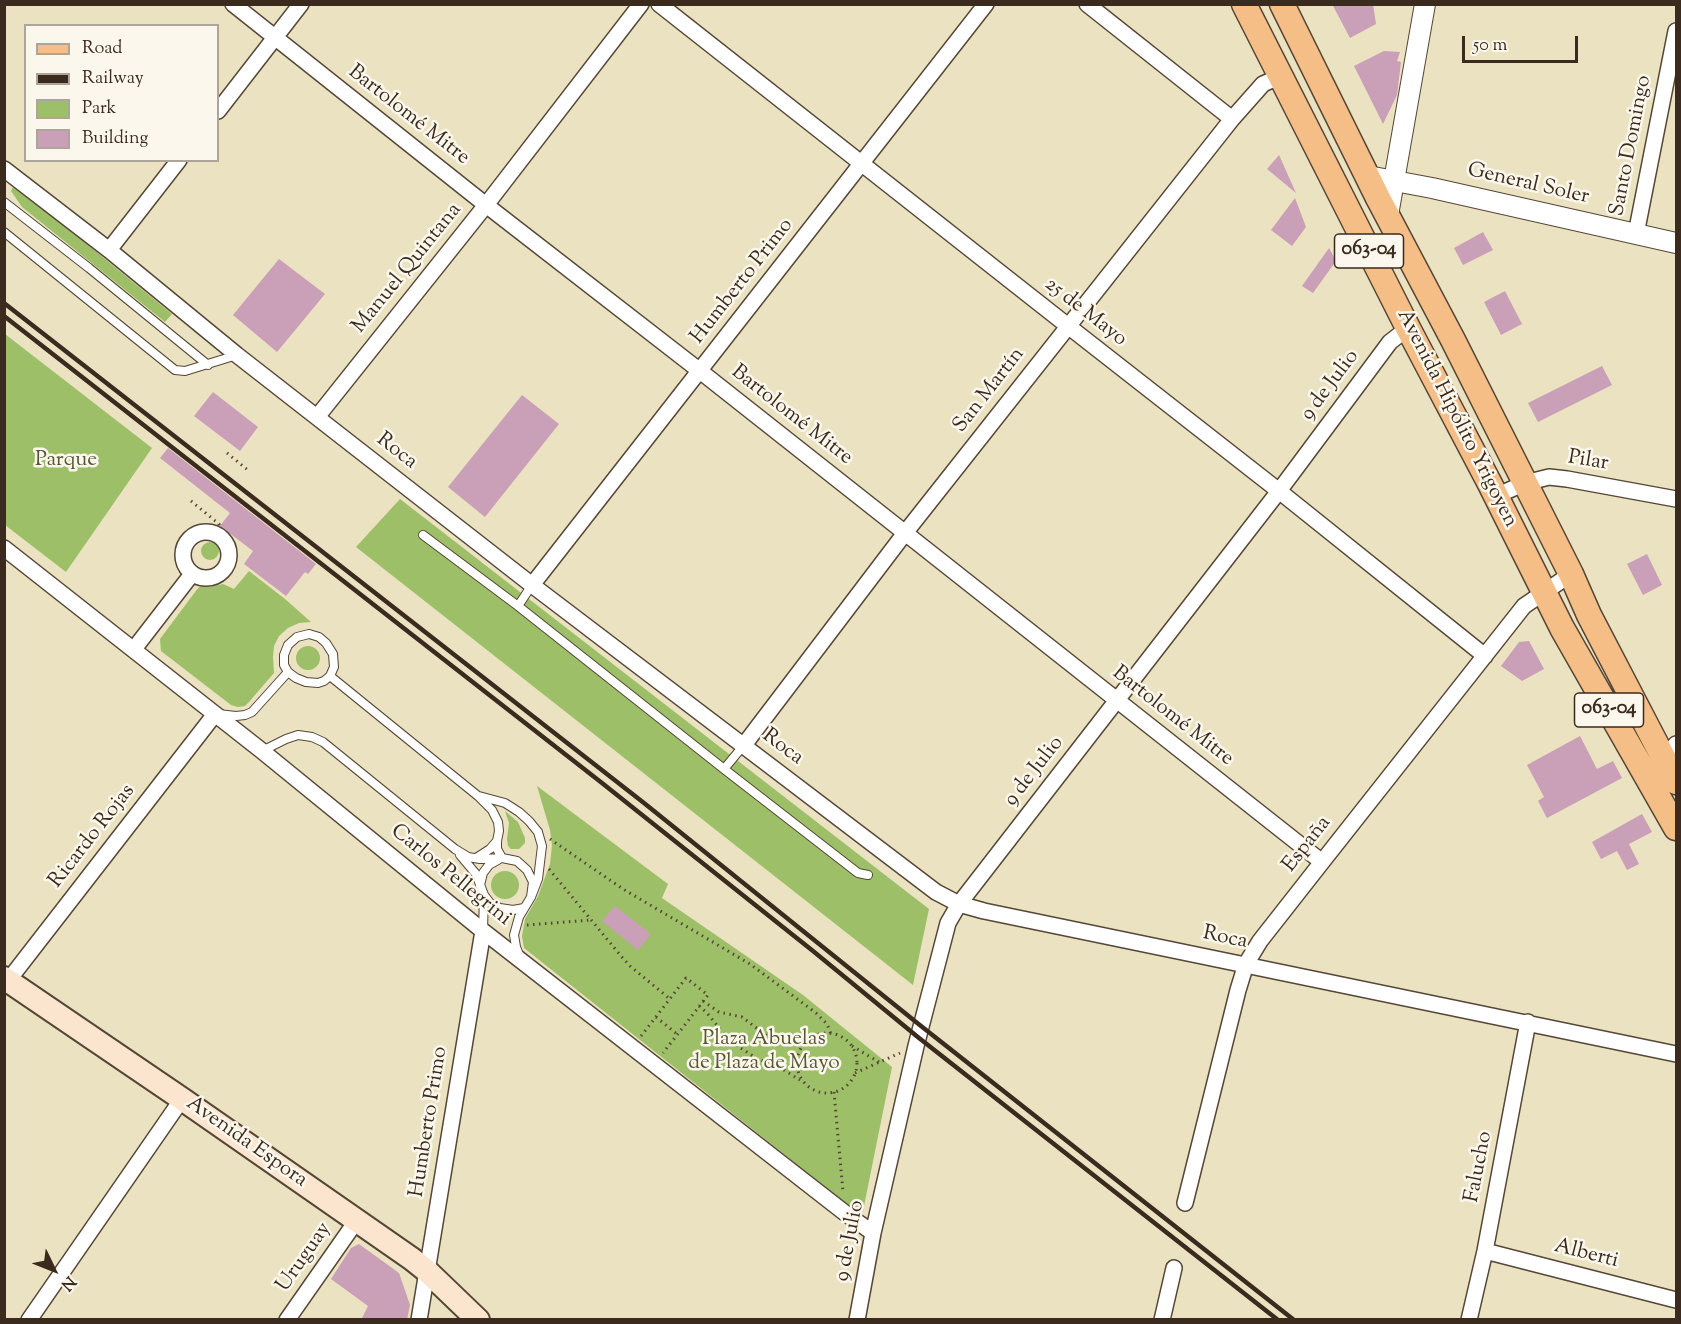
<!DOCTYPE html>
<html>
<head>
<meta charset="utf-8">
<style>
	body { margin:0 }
	#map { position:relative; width:1681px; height:1324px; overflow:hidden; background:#ebe2c1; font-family:"Sorts Mill Goudy",serif }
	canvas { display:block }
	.frame { position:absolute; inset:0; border:6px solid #3b2a1e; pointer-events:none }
	.legend { position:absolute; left:24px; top:24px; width:195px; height:138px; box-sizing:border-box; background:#fbf7ec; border:2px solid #aea59a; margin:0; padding:8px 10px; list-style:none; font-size:18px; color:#3b2a1e }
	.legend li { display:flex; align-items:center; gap:12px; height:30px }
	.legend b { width:30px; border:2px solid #aea59a }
	.north { position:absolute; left:24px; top:1240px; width:60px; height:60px; -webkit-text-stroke:4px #fbf7ec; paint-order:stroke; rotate:133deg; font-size:16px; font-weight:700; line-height:24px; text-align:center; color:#3b2a1e }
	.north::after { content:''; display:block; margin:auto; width:21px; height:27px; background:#3b2a1e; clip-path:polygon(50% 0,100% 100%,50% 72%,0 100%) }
	.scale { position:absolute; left:1462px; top:36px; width:116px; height:27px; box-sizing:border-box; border:3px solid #3b2a1e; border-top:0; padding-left:8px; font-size:18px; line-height:21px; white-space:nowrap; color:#3b2a1e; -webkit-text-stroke:4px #fbf7ec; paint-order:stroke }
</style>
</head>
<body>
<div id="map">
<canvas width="1681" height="1324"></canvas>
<div class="frame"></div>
<ul class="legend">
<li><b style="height:8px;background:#f6be87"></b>Road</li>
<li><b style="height:8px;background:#3b2a1e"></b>Railway</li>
<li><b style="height:16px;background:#9dbf68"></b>Park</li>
<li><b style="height:16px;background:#ca9fb8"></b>Building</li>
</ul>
<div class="north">N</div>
<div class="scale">50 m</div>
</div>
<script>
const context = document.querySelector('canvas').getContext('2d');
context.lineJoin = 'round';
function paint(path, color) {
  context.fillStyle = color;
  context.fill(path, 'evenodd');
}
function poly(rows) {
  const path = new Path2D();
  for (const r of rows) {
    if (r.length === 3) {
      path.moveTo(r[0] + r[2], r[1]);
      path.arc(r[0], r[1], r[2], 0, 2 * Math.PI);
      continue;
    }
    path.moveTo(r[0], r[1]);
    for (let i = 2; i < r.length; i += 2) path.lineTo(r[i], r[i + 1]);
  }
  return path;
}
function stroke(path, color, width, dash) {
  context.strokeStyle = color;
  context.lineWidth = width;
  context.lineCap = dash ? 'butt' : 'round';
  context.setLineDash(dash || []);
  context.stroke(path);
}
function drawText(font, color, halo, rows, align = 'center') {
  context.font = font + ' "Sorts Mill Goudy",serif';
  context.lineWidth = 5;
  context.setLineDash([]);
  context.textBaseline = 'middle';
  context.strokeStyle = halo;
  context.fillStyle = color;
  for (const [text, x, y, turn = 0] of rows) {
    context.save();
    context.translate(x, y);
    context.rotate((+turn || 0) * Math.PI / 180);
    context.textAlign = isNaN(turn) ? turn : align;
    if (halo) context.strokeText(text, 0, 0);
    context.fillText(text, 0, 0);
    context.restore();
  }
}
paint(poly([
	[16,186,172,314,165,322,22,207,11,191,13,187],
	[5,334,152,448,66,572,5,525],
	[400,499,929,909,913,985,356,547],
	[210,551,9],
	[249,571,285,599,311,622,299,623,288,628,279,636,274,646,273,657,274,673,249,702,245,706,238,707,231,705,161,651,160,639,198,588,202,586,210,587,223,584,234,589],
	[308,658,12],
	[537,786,668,884,662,898,803,995,892,1067,862,1216,524,948,522,936,525,919,538,896,550,864,552,845,550,830],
	[505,811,518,822,525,838,525,843,519,849,511,849,508,846,507,839,509,823],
	[505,885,14]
]), '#9dbf68');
paint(poly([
	[1332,4,1373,4,1376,24,1350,38],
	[1384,51,1400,52,1397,61,1401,62,1397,95,1383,124,1354,66],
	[1279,155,1296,193,1267,169],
	[1295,198,1306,227,1292,246,1271,230],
	[1483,232,1493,250,1463,265,1454,248],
	[1329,248,1336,261,1313,293,1302,286],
	[279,259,325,294,277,352,233,315],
	[1505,291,1522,324,1501,335,1484,302],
	[1602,366,1612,385,1538,422,1528,403],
	[213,392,258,427,240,451,194,416],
	[522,395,559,424,485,517,448,487],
	[168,448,316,564,308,574,305,572,286,596,244,564,253,551,220,526,230,513,160,458],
	[1647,554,1662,585,1643,595,1627,564],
	[1529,641,1544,669,1522,681,1501,666,1519,642],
	[1580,736,1597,769,1613,761,1622,778,1547,818,1538,801,1544,797,1527,765],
	[1642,814,1652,832,1629,844,1639,864,1627,870,1617,851,1601,859,1592,842],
	[615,906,651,934,638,950,602,921],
	[359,1244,399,1273,410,1305,407,1320,361,1320,368,1306,331,1279,351,1248]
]), '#ca9fb8');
const service = poly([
	[4,202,89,268,208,365],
	[4,232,175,370,185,371,237,355],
	[423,535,518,606,724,769,858,873,868,875],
	[518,606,532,585],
	[309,634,319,637,326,643,333,654,334,667,330,676,324,681,318,683,306,682,296,678,288,672,284,665,284,655,288,645,297,637,309,634],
	[330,676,478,796,492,810,498,822,499,831,497,841,497,849,502,858],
	[218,714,236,716,245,715,252,712,288,672],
	[262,751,286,739,298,735,312,737,323,742,455,849,468,857,480,859,502,858,517,861,527,870,533,882,531,897],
	[724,769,744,745],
	[479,796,505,803,519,812,529,821,538,832,542,846,538,879,531,897,519,917,514,935,516,947,519,955],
	[460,855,476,874,484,895,483,931],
	[476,858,490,849,497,841],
	[480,885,483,873,489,865,498,860],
	[484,895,490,903,500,908,513,910,524,908]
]);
const minor = poly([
	[233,4,486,205,700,371,1322,862],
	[659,4,1068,326,1279,491,1485,656],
	[1087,4,1232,119],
	[218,111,301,4],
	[4,169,109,250,237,355,532,585,936,892,959,904,984,911,1676,1054],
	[1636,234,1676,31],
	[109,250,179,160],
	[317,417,486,205,641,4],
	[1496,496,1525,483,1549,477,1567,479,1676,499],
	[206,555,23],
	[4,548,262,751,483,931,845,1213,873,1233],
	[532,585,986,4],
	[134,649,192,574],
	[744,745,905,533,1232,119,1263,84,1281,76],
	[1664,758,1676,744],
	[4,986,215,714],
	[1185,1203,1238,990,1246,964,1260,941,1322,862,1524,606,1571,574],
	[1485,1251,1676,1300],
	[29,1320,182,1099],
	[287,1320,357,1220],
	[419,1320,483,931],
	[857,1320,873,1233,916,1046,948,923,959,904,1279,491,1390,342,1408,328],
	[1162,1320,1174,1268],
	[1469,1320,1485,1251,1528,1022]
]);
const tertiary = poly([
	[1368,176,1432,188,1676,243],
	[1388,215,1425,4]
]);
const secondary = poly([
	[4,978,182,1099,412,1259,427,1271,478,1320]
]);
const primary = poly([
	[1244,4,1408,328,1490,484,1562,628,1676,828],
	[1282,4,1378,198,1453,340,1571,574,1589,615,1676,782]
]);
stroke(service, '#554636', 10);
stroke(minor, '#554636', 18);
stroke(tertiary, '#554636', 22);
stroke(secondary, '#554636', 26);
stroke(primary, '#554636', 27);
stroke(poly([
	[227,453,249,471],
	[191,501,219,524,220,537],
	[550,839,623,889,750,964,816,1013,827,1024,831,1034],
	[549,869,621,956,630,966,670,999],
	[527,925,591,920],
	[703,1001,719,1012,742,1017,767,1036,782,1039,812,1036],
	[699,1006,707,1013,730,1041,756,1058,784,1070,800,1080],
	[656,1017,677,1034],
	[827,1063,30],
	[641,1036,686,978,708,995,663,1053],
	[852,1046,879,1062],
	[855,1073,900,1053],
	[834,1092,843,1192]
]), '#554636', 3, [1.5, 4.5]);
stroke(service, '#fff', 8);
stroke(minor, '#fff', 15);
stroke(tertiary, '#fff', 20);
stroke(secondary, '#fbe5cf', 22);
stroke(primary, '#f6be87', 24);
stroke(poly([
	[4,303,644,803,921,1026,1294,1320],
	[4,316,602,783,813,951,919,1038,1278,1320]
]), '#3b2a1e', 4.5);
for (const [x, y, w] of [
	[1369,251,69],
	[1609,710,69]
]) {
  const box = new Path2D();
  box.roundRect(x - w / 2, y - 17, w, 34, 4.5);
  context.fillStyle = '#fbf7ec';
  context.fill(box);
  stroke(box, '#3b2a1e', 1.5);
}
drawText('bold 20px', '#3b2a1e', null, [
	["063-04",1369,251],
	["063-04",1609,710]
]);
drawText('21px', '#3b2a1e', '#fbf7ec', [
	["Bartolomé Mitre",408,116,38],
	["Santo Domingo",1632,146,-79],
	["General Soler",1528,185,13],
	["Manuel Quintana",408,269,-51],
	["Humberto Primo",743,282,-52],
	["25 de Mayo",1085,313,38],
	["9 de Julio",1331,386,-53],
	["San Martín",990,391,-52],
	["Bartolomé Mitre",791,416,38],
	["Avenida Hipólito Yrigoyen",1456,419,63],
	["Roca",396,452,38],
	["Pilar",1588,462,9],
	["Bartolomé Mitre",1172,717,38],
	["Roca",782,748,37],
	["9 de Julio",1035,772,-52],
	["Ricardo Rojas",93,837,-52],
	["España",1308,845,-52],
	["Carlos Pellegrini",450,876,39],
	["Roca",1225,939,12],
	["Humberto Primo",430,1122,-81],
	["Avenida Espora",246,1143,35],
	["Falucho",1480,1167,-79],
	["9 de Julio",851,1241,-79],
	["Alberti",1586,1255,14],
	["Uruguay",305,1258,-55]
]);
drawText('21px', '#585734', '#fbf7ec', [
	["Parque",66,461],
	["Plaza Abuelas",764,1040],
	["de Plaza de Mayo",764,1064]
]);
</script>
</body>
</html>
